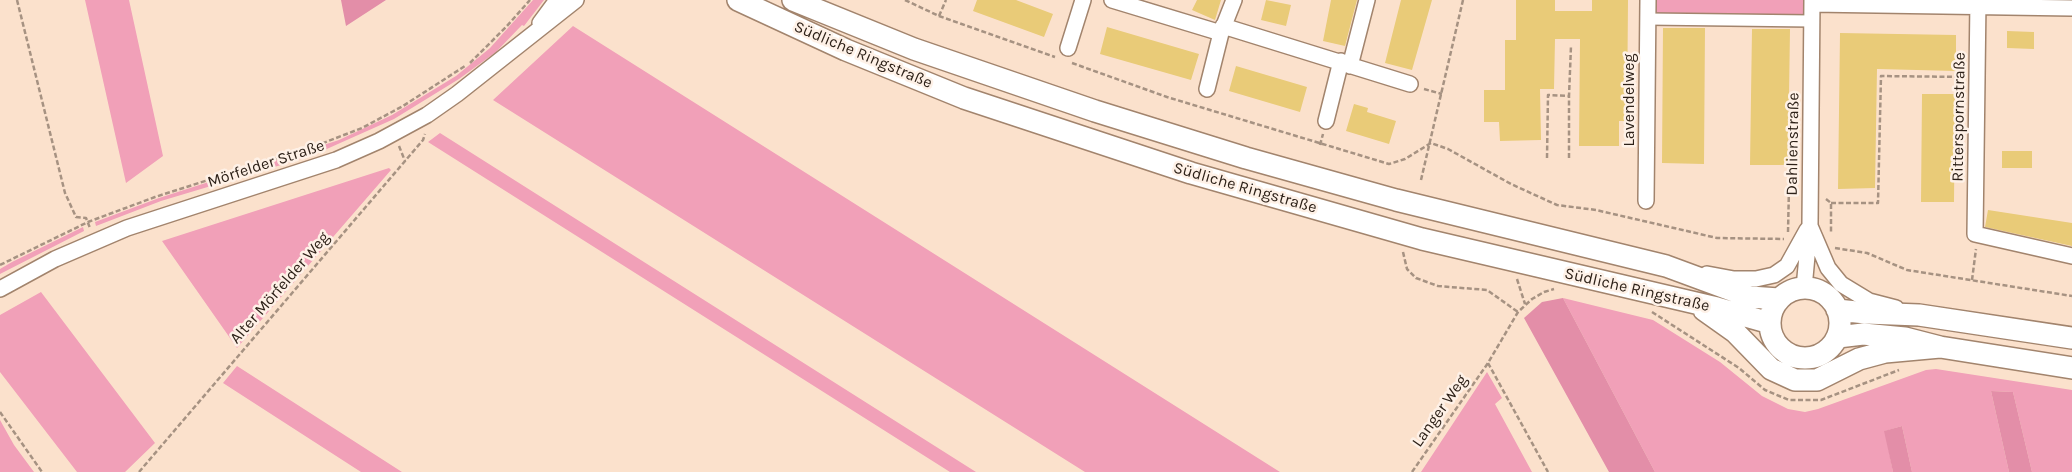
<!DOCTYPE html>
<html>
<head>
<meta charset="utf-8">
<style>
	body { margin:0 }
	canvas { display:block; background:#fbe1cc }
</style>
</head>
<body>
<canvas width="2072" height="472"></canvas>
<script>
const context = document.querySelector('canvas').getContext('2d');
context.lineJoin = 'round';
function paint(path, color) {
  context.fillStyle = color;
  context.fill(path, 'evenodd');
}
function poly(rows) {
  const path = new Path2D();
  for (const r of rows) {
    if (r.length === 3) {
      path.moveTo(r[0] + r[2], r[1]);
      path.arc(r[0], r[1], r[2], 0, 2 * Math.PI);
      continue;
    }
    path.moveTo(r[0], r[1]);
    for (let i = 2; i < r.length; i += 2) path.lineTo(r[i], r[i + 1]);
  }
  return path;
}
function stroke(path, color, width, dash) {
  context.strokeStyle = color;
  context.lineWidth = width;
  context.lineCap = dash ? 'butt' : 'round';
  context.setLineDash(dash || []);
  context.stroke(path);
}
function drawText(font, color, halo, rows, align = 'center') {
  context.font = font + ' Karla,sans-serif';
  context.lineWidth = 5;
  context.setLineDash([]);
  context.textBaseline = 'middle';
  context.strokeStyle = halo;
  context.fillStyle = color;
  for (const [text, x, y, turn = 0] of rows) {
    context.save();
    context.translate(x, y);
    context.rotate((+turn || 0) * Math.PI / 180);
    context.textAlign = isNaN(turn) ? turn : align;
    if (halo) context.strokeText(text, 0, 0);
    context.fillText(text, 0, 0);
    context.restore();
  }
}
paint(poly([
	[85,0,129,0,163,156,126,183],
	[533,0,544,0,524,26,522,25,496,52,459,79,394,119,311,156,161,201,96,226,95,222,159,198,339,140,392,115,456,76,490,48],
	[1654,0,1805,0,1804,25,1654,23],
	[573,26,1280,472,1085,472,493,100],
	[440,133,976,472,950,472,428,142],
	[389,168,391,170,237,348,162,241],
	[83,227,84,231,0,274,0,269,12,262],
	[41,292,155,443,125,472,77,472,0,372,0,315],
	[1563,298,1653,320,1720,362,1762,396,1788,409,1805,412,1818,409,1926,370,1936,369,2072,390,2072,472,2032,472,2013,392,1991,391,2009,472,1912,472,1902,426,1885,431,1893,472,1655,472],
	[237,366,402,472,361,472,223,383],
	[1487,372,1502,398,1495,404,1532,472,1421,472],
	[0,420,14,445,34,472,0,472]
]), '#f1a0b8');
paint(poly([
	[341,0,386,0,346,26],
	[1563,298,1655,472,1609,472,1524,318,1542,302],
	[1991,391,2013,392,2032,472,2009,472],
	[1902,426,1912,472,1893,472,1884,431]
]), '#e38ea8');
paint(poly([
	[977,0,1016,0,1053,14,1044,37,973,11],
	[1197,0,1221,0,1215,20,1192,10],
	[1266,0,1291,5,1286,26,1261,20],
	[1331,0,1357,0,1345,46,1323,41],
	[1401,0,1432,0,1412,70,1385,63],
	[1516,0,1555,0,1555,11,1592,11,1592,0,1628,0,1627,121,1619,121,1619,146,1579,146,1580,39,1555,39,1554,89,1540,89,1541,140,1500,141,1499,122,1484,122,1484,90,1505,90,1505,40,1516,40],
	[1107,27,1199,54,1191,80,1100,54],
	[1663,28,1705,28,1704,164,1662,163],
	[1752,29,1790,29,1788,165,1750,165],
	[2007,31,2034,32,2034,49,2007,48],
	[1840,33,1956,35,1956,71,1877,69,1875,188,1838,189],
	[1236,66,1307,87,1300,112,1229,91],
	[1922,94,1955,94,1954,202,1921,202],
	[1354,104,1368,108,1367,112,1396,121,1389,144,1346,131],
	[2002,151,2032,151,2032,168,2002,168],
	[1988,210,2072,223,2072,246,1985,227]
]), '#e9cb78');
const pedestrian = poly([
	[1647,19,1812,21]
]);
const minor = poly([
	[1112,0,1221,33],
	[1978,0,1975,234,2072,256],
	[1812,4,2072,8],
	[540,23,557,0],
	[1223,26,1410,84],
	[1068,48,1083,0],
	[1350,66,1367,0],
	[1207,89,1221,33,1234,0],
	[1326,121,1341,61],
	[1646,201,1648,0],
	[1810,226,1828,268,1841,284,1869,301,1896,308],
	[1707,274,1734,279,1756,279,1774,275,1787,266,1807,230],
	[1804,288,1810,224,1812,0],
	[0,289,55,259,127,228,336,160,379,141,427,115,457,94,576,0]
]);
const secondary = poly([
	[738,0,846,50,964,98,1191,173,1422,239,1717,308,1770,323],
	[793,0,914,49,1095,111,1246,158,1396,200,1666,266,1750,297,1779,299],
	[1805,323,35],
	[1704,310,1735,332,1771,369,1795,380,1817,380,1859,359,1885,352,1940,347],
	[1837,310,1866,313,1919,315,2072,338],
	[1838,337,1863,334,1905,338,1940,347,2072,368]
]);
stroke(pedestrian, '#a2846d', 14);
stroke(minor, '#a2846d', 18);
stroke(secondary, '#a2846d', 24);
stroke(poly([
	[17,0,65,193,76,217,86,218,90,228],
	[905,0,939,16,1055,57],
	[939,16,946,0],
	[470,63,506,27,530,0],
	[1072,63,1167,97,1389,164,1405,159,1431,143,1448,149,1511,184,1557,205,1596,210,1717,238,1784,239],
	[1424,89,1442,94],
	[1320,145,1323,134],
	[399,146,405,161],
	[1547,158,1548,95,1569,96,1571,46],
	[1569,158,1569,96],
	[1421,180,1463,0],
	[1826,199,1831,203,1831,234],
	[1831,203,1878,203,1881,76,1963,77],
	[1788,232,1789,187,1796,185],
	[1835,248,1867,253,1907,270,2072,296],
	[1403,252,1407,269,1416,278,1438,286,1487,290,1518,312],
	[0,265,88,222,155,197,318,145,362,128,403,106,465,66],
	[1517,279,1525,304],
	[1972,280,1976,249],
	[1652,312,1739,368,1765,390,1789,400,1821,400,1899,370],
	[1488,363,1548,472],
	[0,412,42,472],
	[139,472,423,140,425,134],
	[1412,472,1488,363,1518,312,1532,299,1544,292,1554,289]
]), '#a69282', 2.5, [5, 2.5]);
stroke(pedestrian, '#fff', 11);
stroke(minor, '#fff', 15);
stroke(secondary, '#fff', 21);
drawText('16px', '#2d2118', '#fef1e7', [
	["Südliche Ringstraße",863,55,23],
	["Lavendelweg",1629,100,-90],
	["Ritterspornstraße",1959,117,-89],
	["Dahlienstraße",1793,144,-89],
	["Mörfelder Straße",266,164,-18],
	["Südliche Ringstraße",1245,188,16],
	["Alter Mörfelder Weg",280,288,-49],
	["Südliche Ringstraße",1637,290,13],
	["Langer Weg",1440,411,-55]
]);
</script>
</body>
</html>
